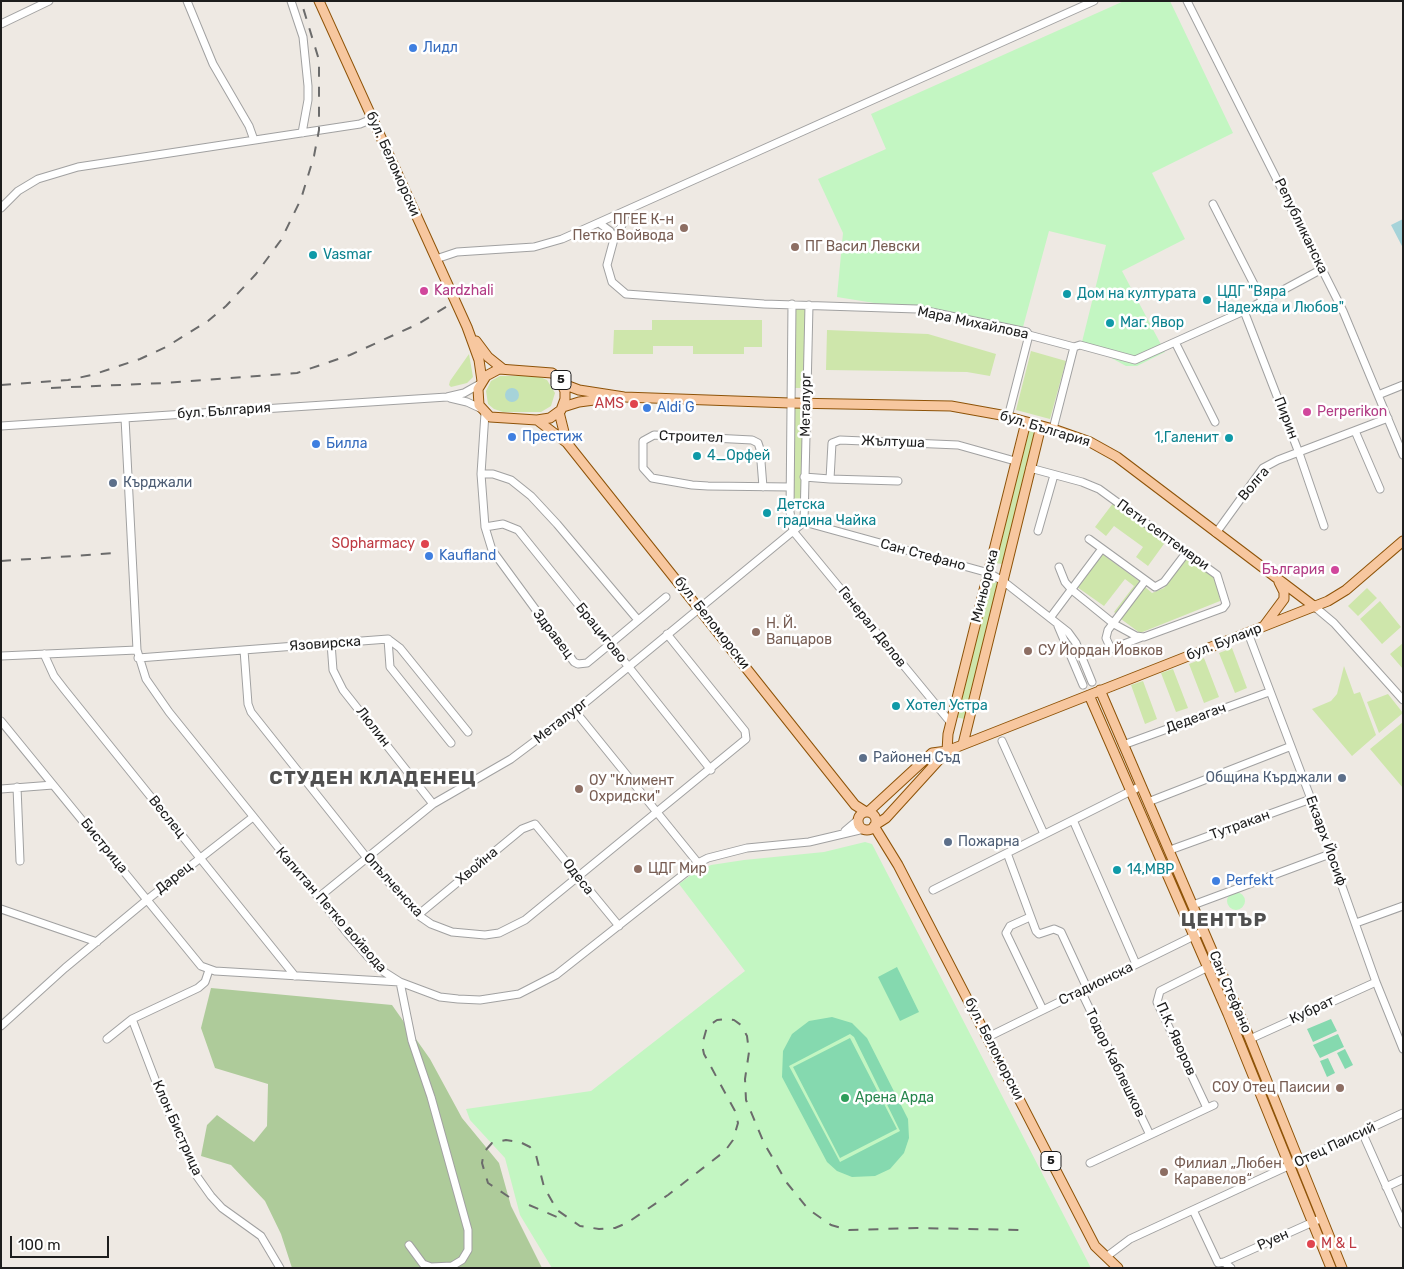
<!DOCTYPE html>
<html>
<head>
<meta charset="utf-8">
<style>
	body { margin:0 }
	#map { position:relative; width:1404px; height:1269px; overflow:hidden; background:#eee9e3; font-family:Rubik,sans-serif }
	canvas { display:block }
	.frame { position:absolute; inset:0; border:2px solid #1d1d1d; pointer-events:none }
	.scale { position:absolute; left:10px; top:1236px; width:99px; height:22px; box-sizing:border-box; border:2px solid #1d1d1d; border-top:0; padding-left:6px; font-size:15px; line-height:18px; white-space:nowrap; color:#1d1d1d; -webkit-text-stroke:4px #fff; paint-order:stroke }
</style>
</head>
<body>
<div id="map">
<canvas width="1404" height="1269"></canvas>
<div class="frame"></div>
<div class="scale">100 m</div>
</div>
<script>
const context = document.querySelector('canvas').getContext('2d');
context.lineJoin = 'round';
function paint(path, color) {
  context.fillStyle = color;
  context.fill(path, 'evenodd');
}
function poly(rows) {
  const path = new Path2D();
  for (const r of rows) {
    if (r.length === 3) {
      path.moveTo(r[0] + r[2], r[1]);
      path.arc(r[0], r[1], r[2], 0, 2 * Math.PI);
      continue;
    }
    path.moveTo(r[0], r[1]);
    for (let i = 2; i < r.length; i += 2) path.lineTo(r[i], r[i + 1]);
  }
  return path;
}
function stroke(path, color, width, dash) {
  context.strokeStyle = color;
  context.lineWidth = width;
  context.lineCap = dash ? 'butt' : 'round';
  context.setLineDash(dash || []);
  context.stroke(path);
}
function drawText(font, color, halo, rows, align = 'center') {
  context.font = font + ' Rubik,sans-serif';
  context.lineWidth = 5;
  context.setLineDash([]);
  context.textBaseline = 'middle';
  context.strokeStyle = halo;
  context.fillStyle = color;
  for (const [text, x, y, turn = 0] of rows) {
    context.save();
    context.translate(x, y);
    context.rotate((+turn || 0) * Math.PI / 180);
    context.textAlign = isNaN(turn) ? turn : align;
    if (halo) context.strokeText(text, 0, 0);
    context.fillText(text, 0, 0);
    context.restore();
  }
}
paint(poly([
	[796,306,806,306,804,388,795,388],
	[652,320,762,320,762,347,744,347,744,354,693,354,693,346,653,346,653,354,613,354,614,330,652,330],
	[827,330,928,334,996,354,990,376,967,372,826,370],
	[1031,351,1066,361,1050,419,1016,410],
	[469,354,473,377,467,383,451,387,449,385,450,381],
	[500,376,538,376,547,380,555,393,551,406,541,412,503,412,494,409,488,404,486,391,491,381],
	[794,406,803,406,802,504,793,504],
	[1028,430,1035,432,1002,564,995,563],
	[1117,498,1169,537,1148,566,1136,557,1143,547,1114,526,1106,536,1095,527],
	[1102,554,1142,583,1118,615,1114,612,1134,586,1125,579,1104,606,1077,587],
	[1188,556,1218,579,1220,601,1140,633,1121,619,1145,587,1152,593,1164,588],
	[990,580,1000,582,965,719,955,717],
	[1367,588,1377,598,1358,616,1348,606],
	[1380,601,1401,627,1382,644,1360,619],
	[1403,643,1403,669,1390,654],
	[1232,648,1247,688,1235,693,1219,653],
	[1204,658,1219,697,1204,703,1189,664],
	[1344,666,1354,694,1360,692,1376,735,1352,756,1312,709,1331,701,1337,694],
	[1173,669,1188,708,1176,712,1161,673],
	[1143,681,1157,719,1145,724,1131,685],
	[1388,694,1403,713,1379,733,1367,702],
	[1403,722,1403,788,1370,749]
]), '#cee6ab');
paint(poly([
	[211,988,392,1005,430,1059,462,1118,499,1163,511,1206,542,1268,292,1268,281,1234,265,1201,231,1165,201,1156,207,1125,217,1115,254,1142,267,1126,268,1084,215,1068,201,1028]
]), '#aecb9a');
paint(poly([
	[1124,1,1170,1,1233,133,1152,173,1185,239,1122,271,1165,352,1137,366,1126,366,1082,342,1106,245,1049,231,1023,327,837,297,843,233,818,179,886,149,871,114],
	[865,842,872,844,1091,1268,552,1268,520,1215,505,1158,470,1120,466,1109,591,1091,745,971,679,884,691,875,711,865,744,860,824,852],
	[1236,901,9]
]), '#c3f6c2');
paint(poly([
	[897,967,919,1012,900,1021,878,977],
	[832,1017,852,1023,867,1038,908,1119,909,1138,904,1153,890,1169,875,1176,852,1177,837,1171,827,1162,782,1077,783,1051,792,1034,809,1021],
	[850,1034,854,1037,900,1131,840,1162,789,1066],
	[1331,1019,1337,1031,1313,1042,1307,1029],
	[1338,1034,1344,1047,1320,1058,1313,1045],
	[850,1038,897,1129,840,1158,793,1067],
	[1345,1049,1353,1065,1345,1069,1337,1053],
	[1328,1058,1335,1073,1327,1077,1320,1061]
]), '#85d9af');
paint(poly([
	[1403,219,1403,248,1391,225],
	[512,395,7]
]), '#a6d3d9');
const minor = poly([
	[187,1,213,64,249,126,254,140],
	[291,1,303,37,308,86,308,100,302,133],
	[1187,1,1343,311,1403,455],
	[1,24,49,1],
	[1213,204,1262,300],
	[1,208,18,191,38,179,78,167,360,124,372,119],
	[626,211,622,225,614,239,607,265,612,282,626,294,764,304,917,309,1027,332,1029,335,1074,347,1080,345,1135,360,1244,311,1322,269],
	[599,223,610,231,614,239],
	[436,259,457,252,534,247,562,239,1094,1],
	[792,304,790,512,793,531,951,723],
	[1244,311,1299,453,1324,526],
	[1175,342,1215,422],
	[1378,395,1403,385],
	[450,398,467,402,482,409],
	[1008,417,1029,335],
	[125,418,137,650,146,679,169,712,348,934,378,968,400,982,440,997,458,999,480,1000,519,994,556,975,698,863,708,858,747,848,809,842,864,829],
	[1,426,447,397,464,393,480,384],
	[1053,429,1074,347],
	[1355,431,1380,489],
	[1030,468,1082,482,1099,489,1217,575,1226,604,1223,608,1144,637,1136,636,1114,624,1072,590,1065,582,1059,567],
	[481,474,493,474,511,480,531,496,557,524,638,620],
	[804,477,830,479,832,443,840,440,958,445,1015,461],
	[830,479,898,481],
	[763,487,760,449,758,443,752,440,654,435,643,441,643,468,652,478,692,485,708,486,790,487],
	[804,522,989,573,1003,581,1068,632,1076,643,1092,682],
	[804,522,809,305],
	[485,527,481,474,485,413],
	[1038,531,1054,475],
	[1216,533,1263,468,1278,460,1388,418],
	[1089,539,1155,587,1164,582,1186,553],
	[666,597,610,644,587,663,578,664,574,662,492,550,485,527,503,524,518,530,610,644,628,666,711,770],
	[1315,607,1334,623,1403,700],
	[1050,618,1101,550],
	[1058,626,1083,685],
	[1248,633,1311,799,1376,982,1403,1049],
	[1142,637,1111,649,1106,638,1108,630,1145,581],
	[388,639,390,667,451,743],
	[331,643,333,670,343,690,433,804],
	[244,650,248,704,251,712,367,858,418,915,431,924,452,932,485,935,499,933,525,920,746,739,745,731,667,634],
	[44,654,54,676,64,689,295,976],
	[1,656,137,650],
	[138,658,388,639,400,648,468,732],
	[575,711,698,863],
	[1,721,201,966,215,971,400,982,412,1041,431,1097,468,1230,468,1250,462,1260,452,1266,431,1267,423,1264,409,1245],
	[1002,741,1044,834],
	[1123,745,1269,692],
	[17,787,20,861],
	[1,789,53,785],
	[1148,802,1289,747],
	[1073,820,1136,964],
	[845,831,858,820],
	[1170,850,1311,799],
	[1007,853,1036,931,1039,934,1054,929,1061,932,1087,988],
	[933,890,1141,786],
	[319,897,433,804,511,759,575,711,804,522],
	[1193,905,1330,854],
	[1,909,97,942],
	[418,915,522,829,535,824,619,926],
	[1030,917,1010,926,1006,933,1043,1010],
	[1356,923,1403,906],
	[1081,991,1150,1135],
	[132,1019,158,1087,196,1175,211,1196,222,1208,261,1236,280,1268],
	[1,1026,65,968,148,899,253,817],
	[988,1037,1204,931],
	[107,1039,132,1019,198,988,205,982,209,970],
	[1250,1039,1376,982],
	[1207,1108,1157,1002,1160,991,1208,967],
	[1362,1132,1403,1224],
	[1090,1163,1214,1105],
	[1386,1187,1403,1179],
	[1193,1210,1218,1263,1224,1262,1231,1268],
	[1106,1257,1130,1239,1403,1113],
	[1224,1262,1322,1218]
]);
const major = poly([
	[319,1,467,327,479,360,482,381],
	[476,341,488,357,503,369],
	[499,369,552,373,559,378,565,391,565,399,561,410,550,418,537,420,490,417,479,405,478,389,486,376,499,369],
	[563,384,579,390,624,397,790,403,951,406,1001,415,1053,429,1090,442,1117,457,1315,607],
	[563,407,579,402,609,398],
	[559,412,566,440],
	[537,420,567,443,855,805,866,812],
	[1264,626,1284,599,1284,592,1279,582],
	[1100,690,1250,1039,1342,1268],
	[1089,695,1228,1014,1331,1268],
	[963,744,1041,426],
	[947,751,948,734,1026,422],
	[867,821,9],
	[868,812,932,753,947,751,1328,601,1346,590,1403,541],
	[875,825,886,818,947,751],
	[874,826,898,865,1095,1246,1118,1268]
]);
stroke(minor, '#a1a1a1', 9);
stroke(major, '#8e5308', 11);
stroke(minor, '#fff', 7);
stroke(major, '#f7c79f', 9);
stroke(poly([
	[1,385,68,380,92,375,140,359,166,347,208,321,226,306,256,274,281,240,301,199,314,156,319,130,319,60,301,1],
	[51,388,164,383,297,373,350,355,418,324,449,305],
	[1,561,116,553],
	[509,1197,488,1183,482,1163,484,1152,492,1143,506,1140,520,1142,530,1147,536,1155,544,1187,557,1210,580,1226,599,1229,615,1228,627,1223,668,1195,725,1151,733,1140,738,1123,735,1111,704,1054,702,1045,707,1027,717,1020,726,1019,734,1020,741,1025,747,1036,749,1052,745,1079,746,1100,764,1143,787,1183,808,1209,831,1225,849,1230,917,1228,1025,1230],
	[529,1205,564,1220]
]), '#6b6b6b', 2, [10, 10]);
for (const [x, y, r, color] of [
	[413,48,5,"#3f7fe0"],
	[684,228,5,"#8d6e63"],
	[795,247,5,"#8d6e63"],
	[313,255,5,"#0f9aa8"],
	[424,291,5,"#d1479c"],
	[1067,294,5,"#0f9aa8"],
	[1207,300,5,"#0f9aa8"],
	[1110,323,5,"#0f9aa8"],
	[634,404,5,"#e0444e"],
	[647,408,5,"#3f7fe0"],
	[1307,412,5,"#d1479c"],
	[512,437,5,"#3f7fe0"],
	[1229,438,5,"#0f9aa8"],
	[316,444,5,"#3f7fe0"],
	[697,456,5,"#0f9aa8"],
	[113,483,5,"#5c6f8a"],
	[767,513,5,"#0f9aa8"],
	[425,544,5,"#e0444e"],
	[429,556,5,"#3f7fe0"],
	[1335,570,5,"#d1479c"],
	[756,632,5,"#8d6e63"],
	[1028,651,5,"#8d6e63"],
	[896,706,5,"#0f9aa8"],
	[863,758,5,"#5c6f8a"],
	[1342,778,5,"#5c6f8a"],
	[579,789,5,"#8d6e63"],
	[948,842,5,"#5c6f8a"],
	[638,869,5,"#8d6e63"],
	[1117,870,5,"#0f9aa8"],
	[1216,881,5,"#3f7fe0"],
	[1340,1088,5,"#8d6e63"],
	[845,1098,5,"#2e9e5b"],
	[1164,1172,5,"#8d6e63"],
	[1311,1244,5,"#e0444e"]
]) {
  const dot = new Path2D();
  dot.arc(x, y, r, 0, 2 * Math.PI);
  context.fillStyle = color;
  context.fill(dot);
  stroke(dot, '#fff', 2);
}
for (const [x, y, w] of [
	[561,380,20],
	[1051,1161,20]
]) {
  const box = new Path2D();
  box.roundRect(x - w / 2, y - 9.5, w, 19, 4);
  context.fillStyle = '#fff';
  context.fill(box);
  stroke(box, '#1d1d1d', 1);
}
drawText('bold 12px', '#1d1d1d', null, [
	["5",561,380],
	["5",1051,1161]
]);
drawText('14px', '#366cbe', '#fff', [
	["Лидл",423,48],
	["Aldi G",657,408],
	["Престиж",522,437],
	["Билла",326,444],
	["Kaufland",439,556],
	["Perfekt",1226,881]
], 'left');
drawText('14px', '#1d1d1d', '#fff', [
	["бул. Беломорски",393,164,66],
	["Републиканска",1301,226,64],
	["Мара Михайлова",973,323,12],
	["Металург",806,405,-89],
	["бул. България",224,411,-4],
	["Пирин",1286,418,69],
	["бул. България",1045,429,17],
	["Строител",691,437,2],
	["Жълтуша",893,442,2],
	["Волга",1254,484,-50],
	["Пети септември",1163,535,36],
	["Сан Стефано",923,555,15],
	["Миньорска",985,586,-76],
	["бул. Беломорски",712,623,52],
	["Генерал Делов",872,627,51],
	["Брацигово",601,633,51],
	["Здравец",553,634,53],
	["бул. Булаир",1224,642,-21],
	["Язовирска",325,644,-4],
	["Дедеагач",1196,718,-20],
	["Металург",561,721,-38],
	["Люлин",373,727,52],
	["Веслец",167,817,51],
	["Тутракан",1240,825,-20],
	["Екзарх Йосиф",1326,841,70],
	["Бистрица",104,846,51],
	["Хвойна",477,866,-40],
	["Одеса",578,877,52],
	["Дарец",174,878,-38],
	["Опълченска",393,885,48],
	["Капитан Петко войвода",331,910,49],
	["Стадионска",1096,984,-26],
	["Сан Стефано",1230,992,67],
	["Кубрат",1312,1010,-25],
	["П.К. Яворов",1176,1039,66],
	["бул. Беломорски",994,1049,63],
	["Тодор Каблешков",1115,1063,64],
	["Клон Бистрица",177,1128,66],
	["Отец Паисий",1335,1145,-25],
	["Руен",1273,1240,-24]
]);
drawText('14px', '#785e54', '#fff', [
	["ПГЕЕ К-н",674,220,"right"],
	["Петко Войвода",674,236,"right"],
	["ПГ Васил Левски",805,247],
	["Н. Й.",766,624],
	["Вапцаров",766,640],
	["СУ Йордан Йовков",1038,651],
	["ОУ \"Климент",589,781],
	["Охридски\"",589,797],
	["ЦДГ Мир",648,869],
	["СОУ Отец Паисии",1330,1088,"right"],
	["Филиал „Любен",1174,1164],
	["Каравелов“",1174,1180]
], 'left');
drawText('14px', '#0d838f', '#fff', [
	["Vasmar",323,255],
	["ЦДГ \"Вяра",1217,292],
	["Надежда и Любов\"",1217,308],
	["Дом на културата",1077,294],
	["Маг. Явор",1120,323],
	["1,Галенит",1219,438,"right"],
	["4_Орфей",707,456],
	["Детска",777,505],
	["градина Чайка",777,521],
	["Хотел Устра",906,706],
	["14,МВР",1127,870]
], 'left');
drawText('14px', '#b23c85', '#fff', [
	["Kardzhali",434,291],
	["Perperikon",1317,412],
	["България",1325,570,"right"]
], 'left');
drawText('14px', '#be3a42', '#fff', [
	["AMS",624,404],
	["SOpharmacy",415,544],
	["M & L",1321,1244,"left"]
], 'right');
drawText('14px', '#4e5e75', '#fff', [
	["Кърджали",123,483],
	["Районен Съд",873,758],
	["Община Кърджали",1332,778,"right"],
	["Пожарна",958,842]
], 'left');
drawText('14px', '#27864d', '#fff', [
	["Арена Арда",855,1098]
], 'left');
context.letterSpacing = '1px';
drawText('bold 19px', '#505050', '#fff', [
	["СТУДЕН КЛАДЕНЕЦ",373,779],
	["ЦЕНТЪР",1224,921]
]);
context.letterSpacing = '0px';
</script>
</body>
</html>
